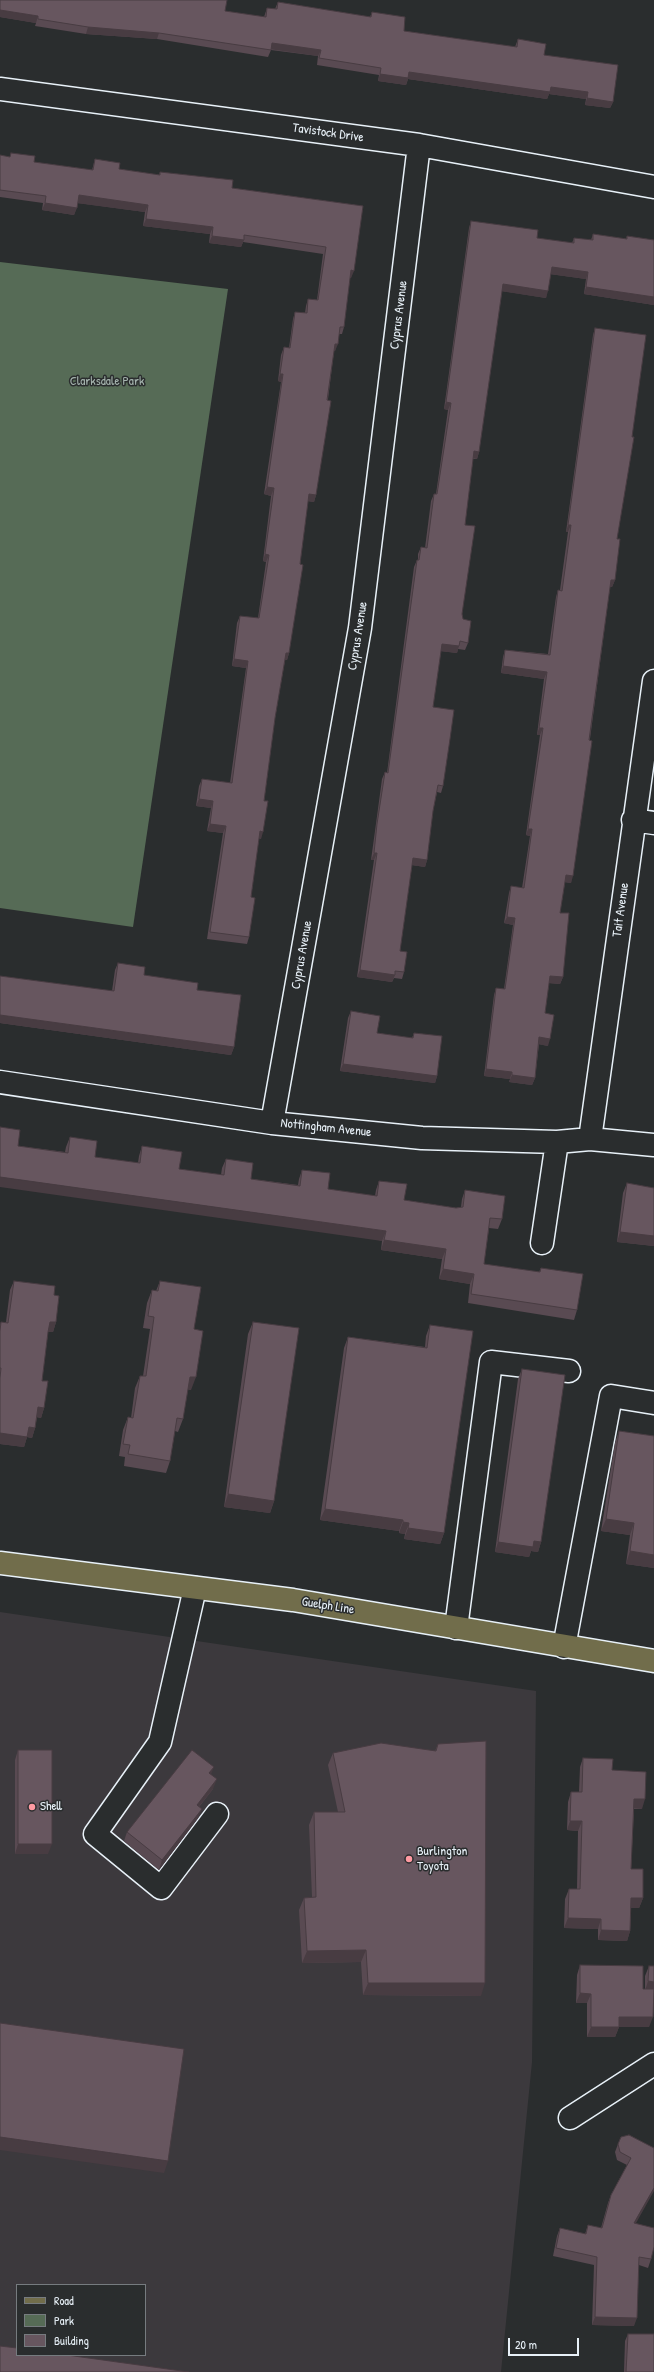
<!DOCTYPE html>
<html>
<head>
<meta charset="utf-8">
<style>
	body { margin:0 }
	#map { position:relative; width:654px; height:2372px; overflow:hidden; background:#2a2d2e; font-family:"Patrick Hand",sans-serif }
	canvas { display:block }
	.legend { position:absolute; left:16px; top:2284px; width:130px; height:72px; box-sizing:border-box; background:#2a2d2e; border:1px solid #767b7f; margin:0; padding:5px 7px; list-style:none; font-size:12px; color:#e8f1f8 }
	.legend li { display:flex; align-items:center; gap:8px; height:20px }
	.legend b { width:20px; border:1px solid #767b7f }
	.scale { position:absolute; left:508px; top:2338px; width:71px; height:18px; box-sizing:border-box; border:2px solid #e8f1f8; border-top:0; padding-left:5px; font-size:12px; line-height:14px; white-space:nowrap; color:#e8f1f8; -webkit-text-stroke:3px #2a2d2e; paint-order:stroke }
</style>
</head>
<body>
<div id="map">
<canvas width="654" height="2372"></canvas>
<ul class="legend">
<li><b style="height:5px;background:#716d4b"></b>Road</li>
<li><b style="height:11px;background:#566b56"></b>Park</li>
<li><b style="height:11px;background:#67565f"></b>Building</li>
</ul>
<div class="scale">20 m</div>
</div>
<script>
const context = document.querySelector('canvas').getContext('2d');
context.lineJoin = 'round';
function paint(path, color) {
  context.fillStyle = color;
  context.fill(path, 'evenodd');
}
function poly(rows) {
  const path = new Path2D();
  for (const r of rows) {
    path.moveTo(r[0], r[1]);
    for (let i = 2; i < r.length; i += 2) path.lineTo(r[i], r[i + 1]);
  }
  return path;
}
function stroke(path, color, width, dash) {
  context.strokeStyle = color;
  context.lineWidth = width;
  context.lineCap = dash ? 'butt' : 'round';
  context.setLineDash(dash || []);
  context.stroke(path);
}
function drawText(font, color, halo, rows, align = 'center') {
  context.font = font + ' "Patrick Hand",sans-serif';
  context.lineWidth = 3;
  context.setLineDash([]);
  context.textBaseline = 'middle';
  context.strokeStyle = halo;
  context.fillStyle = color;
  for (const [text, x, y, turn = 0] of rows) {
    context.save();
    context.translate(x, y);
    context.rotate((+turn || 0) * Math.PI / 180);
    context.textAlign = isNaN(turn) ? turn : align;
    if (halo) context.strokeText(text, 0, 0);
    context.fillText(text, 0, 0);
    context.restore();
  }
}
paint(poly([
	[0,1612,536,1691,532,2062,501,2372,0,2372],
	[17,2285,145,2285,145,2355,17,2355]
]), '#3c393d');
paint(poly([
	[0,262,228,289,133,927,0,908]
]), '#566b56');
const minor = poly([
	[0,89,419,145,654,187],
	[633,820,654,823],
	[0,1082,272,1123,422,1138,557,1142,590,1139,654,1145],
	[272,1123,360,628,419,145],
	[590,1139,654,681],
	[542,1243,557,1142],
	[195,1588,160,1742,95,1834,161,1888,217,1814],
	[456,1628,491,1362,569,1371],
	[564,1647,611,1396,654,1403],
	[570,2118,654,2064]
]);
const major = poly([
	[0,1563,293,1600,654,1661]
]);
stroke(minor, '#e8f1f8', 25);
stroke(major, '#e8f1f8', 25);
stroke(minor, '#2a2d2e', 22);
stroke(major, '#716d4b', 22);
paint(poly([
	[0,0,225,11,264,17,267,8,275,9,278,2,370,17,372,12,404,31,515,47,518,39,544,55,613,102,610,108,585,105,586,99,549,94,547,99,408,79,406,85,378,81,379,75,317,65,318,56,271,50,268,57,157,39,86,34,35,26,36,23,0,17],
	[11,153,34,162,92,170,95,159,119,169,159,175,160,172,232,188,363,206,351,278,350,278,344,327,342,334,339,334,335,351,334,351,316,495,314,502,308,501,289,653,287,660,285,660,275,718,264,801,261,839,259,838,251,897,249,937,247,944,207,939,223,833,207,831,211,808,196,806,199,786,202,779,230,783,246,668,232,666,237,623,240,616,258,618,266,562,263,561,271,496,264,494,281,382,278,381,281,355,284,347,289,348,293,319,295,312,305,313,306,306,308,299,317,300,323,254,243,242,241,247,209,243,210,234,143,226,145,212,78,203,74,215,42,210,43,203,0,197,0,155,10,157],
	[471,221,537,238,572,243,574,238,591,240,593,234,626,239,627,236,654,240,654,305,584,294,586,279,550,274,546,298,502,291,479,452,477,459,473,459,465,525,462,614,463,619,468,643,465,650,458,649,457,653,441,651,433,707,443,786,441,793,437,792,433,811,427,860,425,867,412,865,400,951,404,972,402,979,394,978,392,982,357,977,374,860,371,860,375,831,382,779,385,772,387,773,414,567,417,560,418,560,418,554,421,547,425,548,431,501,434,494,436,494,448,410,444,409,469,228],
	[595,328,617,539,615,580,612,587,610,587,571,883,565,882,560,913,563,977,560,984,549,983,545,1013,548,1046,539,1044,535,1078,532,1085,509,1082,510,1079,484,1076,494,995,496,988,504,989,513,925,504,923,509,893,511,886,522,888,530,836,526,835,540,735,537,735,544,679,501,673,503,657,505,650,548,654,556,597,558,590,560,590,568,532,566,532,593,335],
	[118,963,144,975,197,990,234,1047,231,1055,0,1023,0,976,112,991,115,970],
	[351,1011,377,1033,412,1038,414,1033,437,1076,435,1083,340,1071,348,1018],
	[70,1137,95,1157,138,1163,139,1156,142,1146,179,1169,221,1175,222,1168,226,1159,251,1179,298,1185,299,1179,302,1170,328,1189,375,1196,376,1190,379,1181,404,1200,456,1208,461,1207,462,1199,465,1190,502,1219,498,1229,489,1228,484,1264,539,1272,541,1268,577,1310,574,1320,468,1303,470,1284,439,1279,442,1259,381,1250,382,1241,18,1146,65,1152,66,1147],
	[627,1183,654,1188,654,1246,617,1242,623,1193],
	[14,1281,54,1295,56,1322,53,1332,48,1332,42,1381,44,1408,41,1418,37,1417,35,1428,32,1438,27,1437,24,1447,0,1444,0,1325,1,1322,6,1322,10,1290],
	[160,1281,194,1329,191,1390,187,1389,183,1419,178,1432,175,1431,170,1461,166,1473,124,1466,125,1457,119,1456,123,1430,128,1417,131,1418,135,1388,140,1376,143,1376,150,1329,143,1328,147,1303,152,1290,156,1291],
	[253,1322,274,1501,270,1513,224,1507,248,1334],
	[430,1325,444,1533,440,1544,404,1539,405,1534,399,1533,399,1531,320,1520,344,1348,348,1337,425,1347,426,1336],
	[522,1369,541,1542,538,1552,531,1551,529,1557,495,1552,518,1379],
	[619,1431,654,1436,654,1568,626,1564,630,1535,601,1531,615,1443],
	[438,1744,481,1996,363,1995,361,1962,302,1963,299,1910,304,1898,312,1897,309,1825,314,1812,338,1812,328,1765,333,1753,435,1751],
	[18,1750,48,1854,15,1854,15,1760],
	[583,1758,612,1770,642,1809,634,1809,631,1869,643,1898,639,1908,631,1908,630,1931,627,1941,598,1940,598,1929,564,1928,565,1899,569,1889,577,1889,578,1831,567,1830,568,1802,571,1792,579,1792,580,1767],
	[211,1775,213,1789,199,1807,198,1818,159,1870,124,1841,127,1832],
	[580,1965,643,1989,645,1989,645,1976,649,1966,654,1966,654,1992,649,2027,619,2027,615,2037,587,2037,587,2003,576,2003,577,1975],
	[629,2135,635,2224,651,2259,648,2268,639,2265,634,2326,592,2325,594,2265,553,2256,557,2236,560,2228,585,2234,588,2225,601,2228,608,2203,611,2195,627,2165,617,2160,615,2152,618,2144],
	[628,2334,654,2372,624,2372,625,2341]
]), '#594a52');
paint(poly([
	[0,10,38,16,36,23,0,17],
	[88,27,159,33,157,39,86,34],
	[272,43,321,50,318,56,269,49],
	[409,72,551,87,588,92,586,99,549,94,547,99,408,79,406,85,378,81,380,74],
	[587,98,613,102,610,108,585,105],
	[79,195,148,205,145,212,76,203],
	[45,203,77,208,74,215,42,210],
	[146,219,213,227,210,234,143,226],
	[212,236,244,240,241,247,209,243],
	[552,267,588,272,586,279,549,274],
	[351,270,354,271,351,278,348,278],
	[503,284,548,291,546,298,500,291],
	[586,287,654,297,654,305,584,294],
	[335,344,338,344,335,351,332,351],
	[280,374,283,374,281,382,278,381],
	[446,402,451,403,448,410,444,409],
	[474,451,479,452,477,459,472,458],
	[267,487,274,488,271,496,264,494],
	[309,494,316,495,314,502,306,501],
	[568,525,571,525,568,532,566,532],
	[265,554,269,555,266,562,263,561],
	[611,580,615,580,612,587,609,587],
	[442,644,459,646,457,653,439,651],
	[286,653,289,653,287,660,284,660],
	[234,659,248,661,246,668,232,666],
	[503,666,547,672,544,679,501,673],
	[539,728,543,728,540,735,537,735],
	[199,799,213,801,211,808,196,806],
	[210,824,226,826,223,833,207,831],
	[528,829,532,829,530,836,526,835],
	[260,831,263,832,261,839,257,838],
	[374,853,377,853,374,860,371,860],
	[413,858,427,860,425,867,411,865],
	[566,875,573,876,571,883,563,882],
	[507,917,515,918,513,925,504,923],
	[360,970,395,975,392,982,357,977],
	[550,976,563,977,560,984,548,983],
	[0,1015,234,1047,231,1055,0,1023],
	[539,1037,550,1039,548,1046,537,1044],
	[343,1064,437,1076,435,1083,340,1071],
	[486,1069,512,1072,510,1079,484,1076],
	[512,1075,535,1078,532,1085,509,1082],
	[0,1177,386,1231,382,1241,0,1187],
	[620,1232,654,1236,654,1246,617,1242],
	[384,1240,446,1249,442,1259,381,1250],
	[443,1269,474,1274,470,1284,439,1279],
	[50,1322,56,1322,53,1332,47,1332],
	[190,1377,196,1377,191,1390,185,1389],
	[38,1407,44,1408,41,1418,35,1417],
	[29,1427,35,1428,32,1438,27,1437,24,1447,0,1444,0,1433],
	[228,1494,274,1501,270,1513,224,1507],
	[325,1509,403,1520,399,1531,320,1520],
	[606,1519,634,1523,630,1535,601,1531],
	[403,1522,409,1523,405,1534,399,1533],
	[408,1528,444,1533,440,1544,404,1539],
	[534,1541,541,1542,538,1552,531,1551,529,1557,495,1552,498,1542],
	[630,1551,654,1555,654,1568,626,1564],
	[214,1767,210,1777,209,1773],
	[217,1779,213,1789,193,1814,197,1805],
	[634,1799,645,1799,642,1809,630,1808],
	[202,1809,198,1818,159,1870,162,1860],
	[570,1821,582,1821,578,1831,567,1830],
	[18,1844,52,1844,48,1854,15,1854],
	[631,1898,643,1898,639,1908,628,1908],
	[568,1918,601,1919,598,1929,564,1928],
	[601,1930,630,1931,627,1941,598,1940],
	[366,1950,361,1962,302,1963,307,1951],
	[648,1981,654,1982,654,1992,645,1991],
	[368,1983,485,1983,481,1996,363,1995],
	[580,1993,591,1994,587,2003,576,2003],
	[619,2017,653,2017,649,2027,615,2027],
	[591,2027,619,2027,615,2037,587,2037],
	[0,2137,168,2161,164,2173,0,2150],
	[654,2188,654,2191,631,2232,634,2223],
	[595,2317,637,2318,634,2326,592,2325]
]), '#483c42');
const building = poly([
	[0,0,227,0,225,11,266,17,267,8,277,9,278,2,371,17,372,12,405,17,404,31,517,47,518,39,546,44,544,55,618,65,613,102,587,98,588,92,551,87,550,92,409,72,408,78,380,74,381,68,319,58,321,50,272,43,271,50,159,33,88,27,38,19,38,16,0,10,0,0],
	[11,153,35,156,34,162,93,170,95,159,120,163,119,169,160,175,160,172,233,180,232,188,363,206,354,271,351,270,344,327,340,327,338,344,335,344,327,400,331,401,316,495,309,494,300,564,303,565,289,653,286,653,275,718,264,801,268,801,263,832,260,831,251,897,255,898,249,937,210,932,226,826,210,824,213,801,199,799,202,779,232,783,248,661,234,659,240,616,259,618,269,555,265,554,274,488,267,487,283,374,280,374,284,347,290,348,295,312,307,313,308,299,318,300,326,247,244,235,244,240,212,236,213,227,146,219,148,205,79,195,77,208,45,203,46,196,0,190,0,155,10,157,11,153],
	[471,221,538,230,537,238,574,243,574,238,593,240,593,234,627,239,627,236,654,240,654,297,586,287,588,272,552,267,548,291,503,284,479,452,474,451,465,525,475,526,462,614,463,619,471,621,468,643,460,641,459,646,442,644,433,707,454,710,450,739,443,786,438,785,433,811,427,860,413,858,400,951,407,952,404,972,395,971,395,975,360,970,377,853,374,853,377,824,385,772,388,773,417,560,419,560,421,547,427,548,434,494,437,494,451,403,446,402,471,221],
	[595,328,646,335,632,437,634,437,617,539,620,539,615,580,611,580,589,740,592,741,573,876,566,875,560,913,569,913,563,977,550,976,545,1013,554,1015,550,1039,539,1037,535,1078,512,1075,512,1072,486,1069,496,988,505,989,515,918,507,917,511,886,524,888,532,829,528,829,543,728,539,728,547,672,503,666,505,650,550,655,558,590,562,591,571,525,568,525,595,328],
	[118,963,145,967,144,975,198,983,197,990,241,995,234,1047,0,1015,0,976,114,991,118,963],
	[351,1011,380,1016,377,1033,413,1038,414,1033,442,1036,437,1076,343,1064,351,1011],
	[0,1127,20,1130,18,1146,68,1153,70,1137,97,1141,95,1157,140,1163,142,1146,182,1152,179,1169,224,1175,226,1159,253,1163,251,1179,300,1186,302,1170,330,1173,328,1189,377,1196,379,1181,407,1184,404,1200,456,1208,463,1207,465,1190,505,1196,502,1219,490,1218,484,1264,540,1272,541,1268,583,1274,577,1310,471,1294,474,1274,443,1269,446,1249,384,1240,386,1231,0,1177,0,1127],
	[627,1183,654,1188,654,1236,620,1232,627,1183],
	[14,1281,55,1286,54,1295,59,1296,56,1322,50,1322,48,1332,42,1381,48,1381,44,1408,38,1407,35,1428,29,1427,27,1437,0,1433,0,1378,1,1368,0,1368,0,1331,1,1322,8,1323,14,1281],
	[160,1281,201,1287,194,1329,203,1331,196,1377,190,1377,183,1419,177,1418,170,1461,128,1454,130,1445,123,1444,128,1417,133,1418,140,1376,146,1376,154,1317,148,1316,152,1290,158,1291,160,1281],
	[253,1322,299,1328,274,1501,228,1494,253,1322],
	[430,1325,473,1331,444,1533,408,1528,409,1523,403,1522,403,1520,325,1509,348,1337,427,1348,430,1325],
	[522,1369,565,1375,541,1542,534,1541,533,1547,498,1542,522,1369],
	[619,1431,654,1436,654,1555,630,1551,634,1523,606,1519,619,1431],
	[486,1741,485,1983,368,1983,366,1950,307,1951,304,1898,316,1897,314,1812,345,1812,333,1753,381,1743,436,1751,438,1744,486,1741],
	[18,1750,52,1750,52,1844,18,1844,18,1750],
	[192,1750,214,1767,209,1773,217,1779,197,1805,202,1809,162,1860,127,1832,192,1750],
	[583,1758,613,1759,612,1770,646,1772,645,1799,634,1799,631,1869,643,1869,643,1898,631,1898,630,1931,601,1930,601,1919,568,1918,569,1889,580,1889,582,1821,570,1821,571,1792,582,1792,583,1758],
	[580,1965,643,1966,643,1989,654,1989,653,2017,619,2017,619,2027,591,2027,591,1994,580,1993,580,1965],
	[649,1966,654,1966,654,1982,648,1981,649,1966],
	[0,2023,184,2049,168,2161,0,2137,0,2023],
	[629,2135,654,2148,654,2188,634,2223,654,2228,654,2247,651,2259,639,2257,637,2318,595,2317,597,2257,556,2248,560,2228,586,2234,588,2225,602,2228,611,2195,631,2158,620,2152,618,2144,621,2137,629,2135],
	[628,2334,654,2334,654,2372,626,2372,628,2334],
	[0,2346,17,2348,17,2355,67,2355,189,2372,0,2372,0,2346]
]);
paint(building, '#67565f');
stroke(building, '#483c42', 1);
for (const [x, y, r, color] of [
	[32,1807,4,"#ff9aa2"],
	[409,1859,4,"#ff9aa2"]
]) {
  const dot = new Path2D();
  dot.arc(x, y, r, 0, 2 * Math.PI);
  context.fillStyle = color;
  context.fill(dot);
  stroke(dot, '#2a2d2e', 1.5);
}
drawText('13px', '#e8f1f8', '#2a2d2e', [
	["Tavistock Drive",328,133,8],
	["Cyprus Avenue",399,315,-83],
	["Cyprus Avenue",358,636,-81],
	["Tait Avenue",621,910,-82],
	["Cyprus Avenue",302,955,-80],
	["Nottingham Avenue",326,1128,6],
	["Guelph Line",328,1606,9]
]);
drawText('13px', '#a6b5af', '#2a2d2e', [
	["Clarksdale Park",107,382]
]);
drawText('13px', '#e8f1f8', '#2a2d2e', [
	["Shell",40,1807],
	["Burlington",417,1852],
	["Toyota",417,1867]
], 'left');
</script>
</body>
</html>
